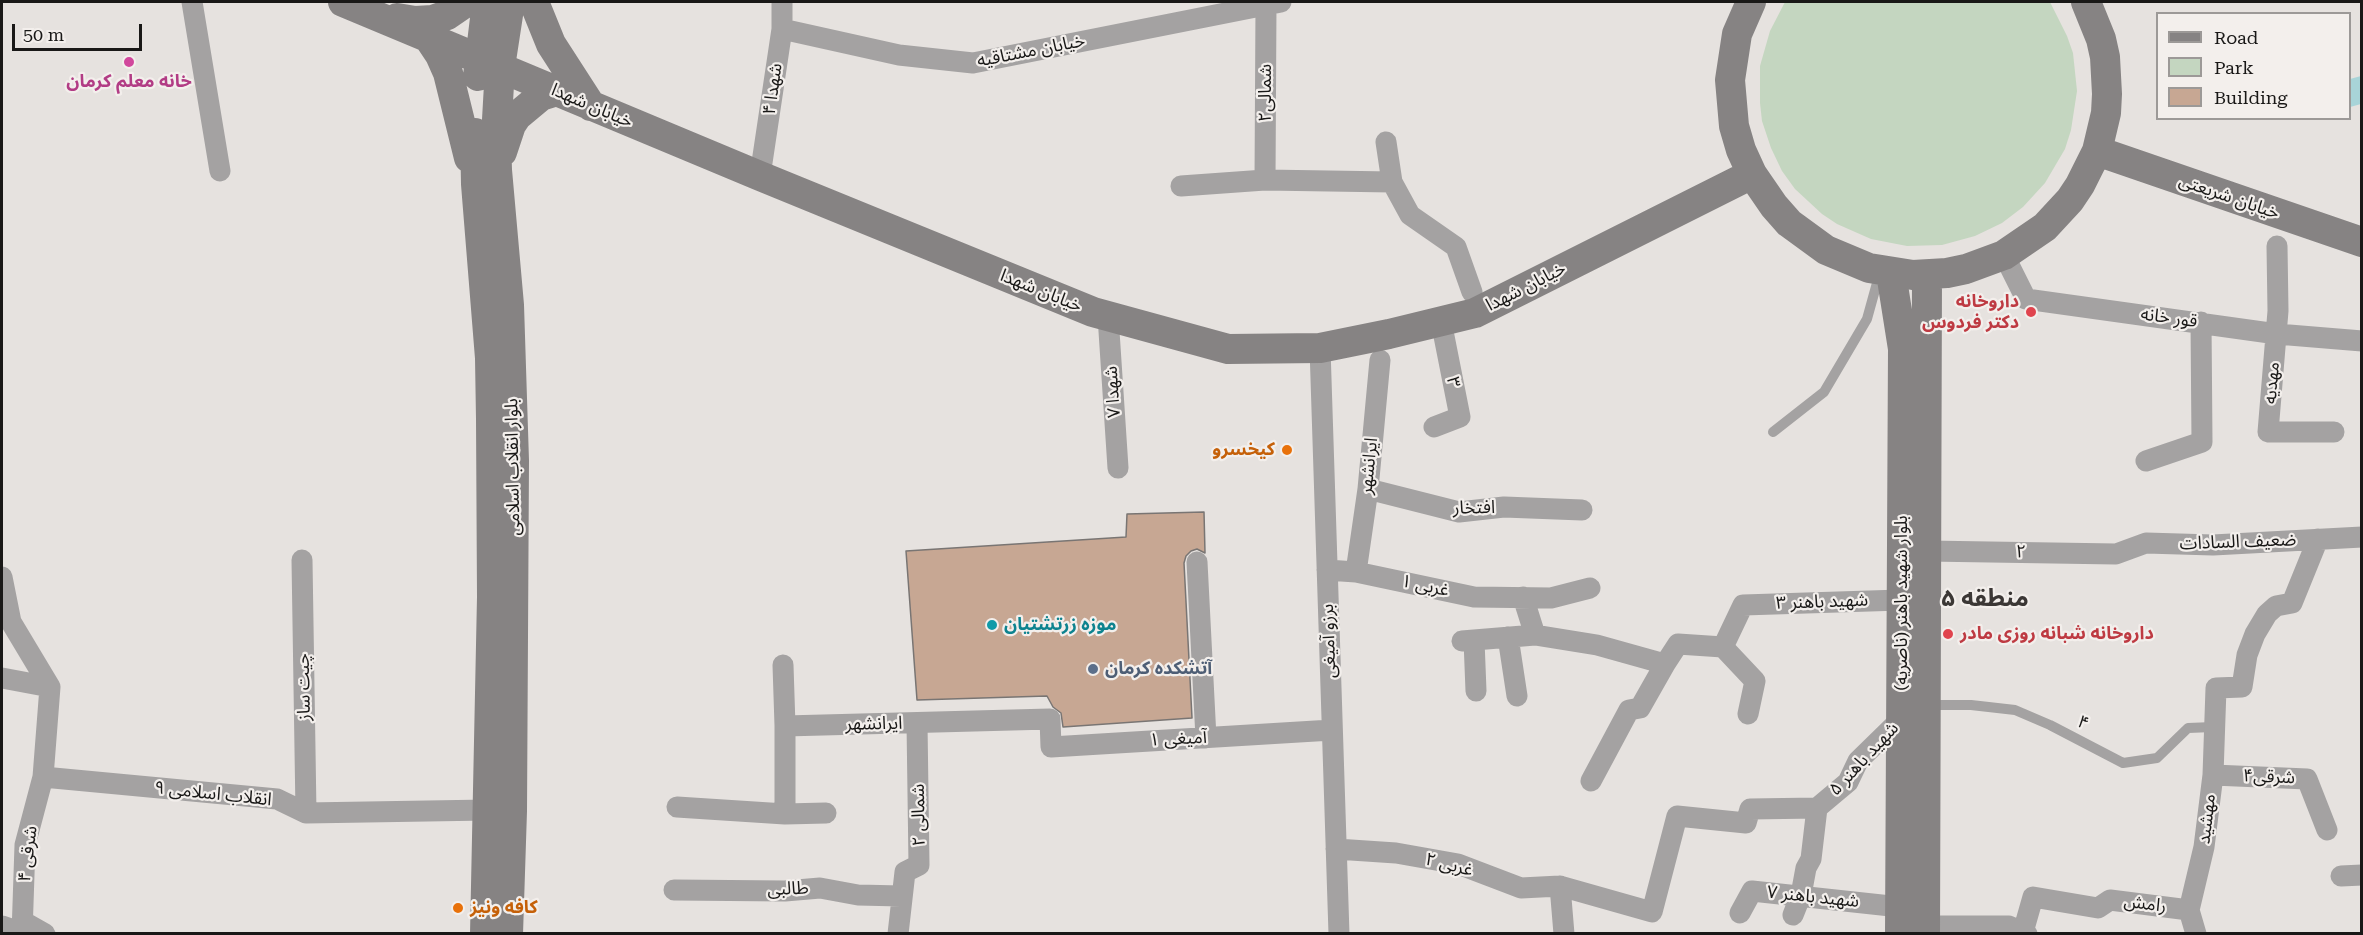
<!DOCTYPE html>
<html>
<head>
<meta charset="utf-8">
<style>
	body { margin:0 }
	#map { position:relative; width:2363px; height:935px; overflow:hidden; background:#e6e2df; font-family:"Roboto Serif",serif }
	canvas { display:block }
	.frame { position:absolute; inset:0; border:3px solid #191817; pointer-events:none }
	.legend { position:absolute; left:2156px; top:12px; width:195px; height:108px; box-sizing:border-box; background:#f3efec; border:2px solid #9c9997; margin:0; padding:8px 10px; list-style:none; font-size:18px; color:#191817 }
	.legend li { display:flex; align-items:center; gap:12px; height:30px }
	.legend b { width:30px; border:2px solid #9c9997 }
	.scale { position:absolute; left:12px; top:24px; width:130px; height:27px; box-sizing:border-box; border:3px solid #191817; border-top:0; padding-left:8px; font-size:18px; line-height:21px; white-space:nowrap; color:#191817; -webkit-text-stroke:4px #f3efec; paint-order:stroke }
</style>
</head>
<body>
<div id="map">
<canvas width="2363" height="935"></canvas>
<div class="frame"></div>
<ul class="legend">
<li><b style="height:8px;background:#868383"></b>Road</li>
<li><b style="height:16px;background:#c4d6c0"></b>Park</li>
<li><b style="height:16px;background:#c7a793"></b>Building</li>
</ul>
<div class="scale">50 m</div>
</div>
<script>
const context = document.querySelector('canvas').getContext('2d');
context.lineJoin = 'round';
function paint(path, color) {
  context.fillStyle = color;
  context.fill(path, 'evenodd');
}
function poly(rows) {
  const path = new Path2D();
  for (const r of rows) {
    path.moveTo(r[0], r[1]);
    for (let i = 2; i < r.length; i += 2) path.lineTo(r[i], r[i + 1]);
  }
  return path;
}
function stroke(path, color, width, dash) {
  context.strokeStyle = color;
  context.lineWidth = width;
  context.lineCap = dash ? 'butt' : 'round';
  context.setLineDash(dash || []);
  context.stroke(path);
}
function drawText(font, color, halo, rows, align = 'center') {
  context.font = font + ' "Roboto Serif","Noto Sans Arabic",serif';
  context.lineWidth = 4.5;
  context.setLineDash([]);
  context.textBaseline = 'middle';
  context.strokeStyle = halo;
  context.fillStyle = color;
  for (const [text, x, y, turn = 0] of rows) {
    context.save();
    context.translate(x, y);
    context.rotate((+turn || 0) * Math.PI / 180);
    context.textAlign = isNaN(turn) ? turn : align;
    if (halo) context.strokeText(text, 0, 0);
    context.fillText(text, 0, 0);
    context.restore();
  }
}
paint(poly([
	[1785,2,2050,2,2067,36,2073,53,2077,91,2071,130,2065,149,2045,183,2023,207,2002,223,1975,236,1942,245,1907,246,1871,239,1837,224,1822,214,1795,189,1782,171,1771,148,1762,121,1760,103,1760,66,1770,31]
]), '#c4d6c0');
paint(poly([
	[2361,76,2361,104,2350,107,2350,79]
]), '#a8d4d8');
const building = poly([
	[1204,512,1205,553,1197,549,1191,551,1186,556,1184,563,1192,718,1063,727,1061,713,1053,707,1047,696,917,700,906,551,1126,537,1127,514,1204,512]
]);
paint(building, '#c7a793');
stroke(building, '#797573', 1.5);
stroke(poly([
	[1773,432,1824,392,1867,319,1880,272],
	[1927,705,1971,705,2015,710,2050,725,2123,763,2157,758,2188,728,2213,727]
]), '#a4a2a2', 10);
stroke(poly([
	[192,2,220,171],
	[782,29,899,55,973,63,1281,2],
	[1386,142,1392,182,1410,215,1456,247,1472,292],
	[760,176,782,29,782,2],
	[1265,180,1266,5],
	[1181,186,1265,180,1392,182],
	[2277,246,2278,311,2268,432,2334,432],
	[2004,255,2026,299,2277,334,2362,341],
	[1108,316,1118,468],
	[1320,348,1339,934],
	[1434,427,1460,417,1441,321],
	[2146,461,2202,442,2201,322],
	[1368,489,1459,512,1504,507,1582,510],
	[1927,551,2116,554,2146,543,2213,545,2362,537],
	[302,560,306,813],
	[1197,562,1206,738],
	[1327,570,1356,572,1474,597,1551,598,1590,588],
	[1356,572,1368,489,1380,360],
	[2,577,11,622,50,687,43,777,25,845,22,934],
	[1523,597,1535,635],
	[1508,637,1517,696],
	[1474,640,1476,691],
	[1462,641,1535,635,1597,645,1665,664,1678,644,1723,647,1743,605,1901,600],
	[1723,647,1755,681,1748,714],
	[783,665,785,726],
	[2,678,50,687],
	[2213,775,2307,779,2327,830],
	[43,777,277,799,306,813,488,810],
	[1591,781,1629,710,1640,708,1665,664],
	[677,807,785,814,826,813],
	[785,814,785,726,1050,719,1051,747,1332,730],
	[1336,849,1396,853,1458,864,1521,888,1560,886,1652,912,1677,816,1746,823,1750,809,1817,808,1848,782,1858,761,1901,719],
	[2341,876,2362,875],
	[1560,886,1564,934],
	[674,890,785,891,820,888,858,895,901,896],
	[1740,913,1752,891,1900,907],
	[1793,915,1801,895,1806,868,1811,859,1817,808],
	[22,921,45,934],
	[2,926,22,933],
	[1925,926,2009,926,2027,934],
	[2023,932,2033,897,2098,908,2110,900,2189,910],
	[898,934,905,872,919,865,917,723],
	[2196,934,2189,910,2204,847,2213,775,2216,688,2242,687,2247,655,2255,634,2267,614,2276,606,2292,603,2318,539]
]), '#a4a2a2', 21);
stroke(poly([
	[343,2,760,176,1093,312,1228,349,1320,348,1389,334,1475,313,1752,174],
	[534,2,551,44,591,106],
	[1751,2,1737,34,1730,80,1734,126,1741,150,1752,174,1774,206,1789,223,1826,250,1869,268,1913,275,1947,273,1966,269,2004,255,2045,227,2070,200,2080,185,2097,151,2106,113,2107,94,2105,57,2101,39,2086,2],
	[397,18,415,21,433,20,447,15,466,2],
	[428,37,440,55,448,73,469,158],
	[478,76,487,2],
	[475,133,476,184,490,358,491,419,492,597,485,934],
	[2097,151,2362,242],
	[502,152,511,125,517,116,541,96,557,91],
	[1891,273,1903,349,1900,934],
	[508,934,512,811,514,461,509,305,497,170,496,137,500,67,510,2],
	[1925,934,1927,275]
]), '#868383', 30);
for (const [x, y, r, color] of [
	[129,62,6,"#d1479c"],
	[2031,312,6,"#e0444e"],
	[1287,450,6,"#e8710a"],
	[992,625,6,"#0f9aa8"],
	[1948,634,6,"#e0444e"],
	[1093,669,6,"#5c6f8a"],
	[458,908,6,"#e8710a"]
]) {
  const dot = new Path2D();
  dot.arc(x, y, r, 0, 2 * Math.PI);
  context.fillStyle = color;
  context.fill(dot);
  stroke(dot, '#f3efec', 2);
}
drawText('18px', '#191817', '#f3efec', [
	["خیابان مشتاقیه",1031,51,-11],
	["شهدا ۴",773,89,-82],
	["شمالی۲",1266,93,-90],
	["خیابان شهدا",592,106,23],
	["خیابان شریعتی",2229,197,19],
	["خیابان شهدا",1526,287,-27],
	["خیابان شهدا",1041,291,22],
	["قور خانه",2169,318,8],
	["۳",1453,382,79],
	["مهدیه",2272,383,-85],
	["شهدا ۷",1113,392,-94],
	["ایرانشهر",1369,466,-84],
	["بلوار انقلاب اسلامی",513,467,-91],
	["افتخار",1474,508,-1],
	["ضعیف السادات",2238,542,-2],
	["۲",2021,552,1],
	["۱ غربی",1425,586,12],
	["شهید باهنر ۳",1822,602,-2],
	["بلوار شهید باهنر (ناصریه)",1902,603,-90],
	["برزو آمیغی",1329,641,-92],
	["چیت ساز",304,687,-91],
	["۴",2083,723,26],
	["ایرانشهر",874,724,-1],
	["آمیغی ۱",1178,739,-3],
	["شهید باهنر ۵",1864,759,-47],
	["شرقی۴",2269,777,2],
	["انقلاب اسلامی ۹",213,794,6],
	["۲ شمالی",919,815,-91],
	["مهشید",2207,819,-83],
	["۴ شرقی",28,854,-83],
	["۲ غربی",1449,865,14],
	["طالبی",788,889,-2],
	["شهید باهنر ۷",1813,897,6],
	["رامش",2145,904,7]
]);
drawText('bold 18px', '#b23c85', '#f3efec', [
	["خانه معلم کرمان",129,82]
]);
drawText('bold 18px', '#be3a42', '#f3efec', [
	["داروخانه",2019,302],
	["دکتر فردوس",2019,323],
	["داروخانه شبانه روزی مادر",1960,634,"left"]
], 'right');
drawText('bold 18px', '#c56008', '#f3efec', [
	["کیخسرو",1275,450],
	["کافه ونیز",470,908,"left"]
], 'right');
drawText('bold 18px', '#0d838f', '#f3efec', [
	["موزه زرتشتیان",1004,625]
], 'left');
drawText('bold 18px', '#4e5e75', '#f3efec', [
	["آتشکده کرمان",1105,669]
], 'left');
drawText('bold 24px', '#3b3735', '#f3efec', [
	["منطقه ۵",1985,599]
]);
</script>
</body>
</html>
